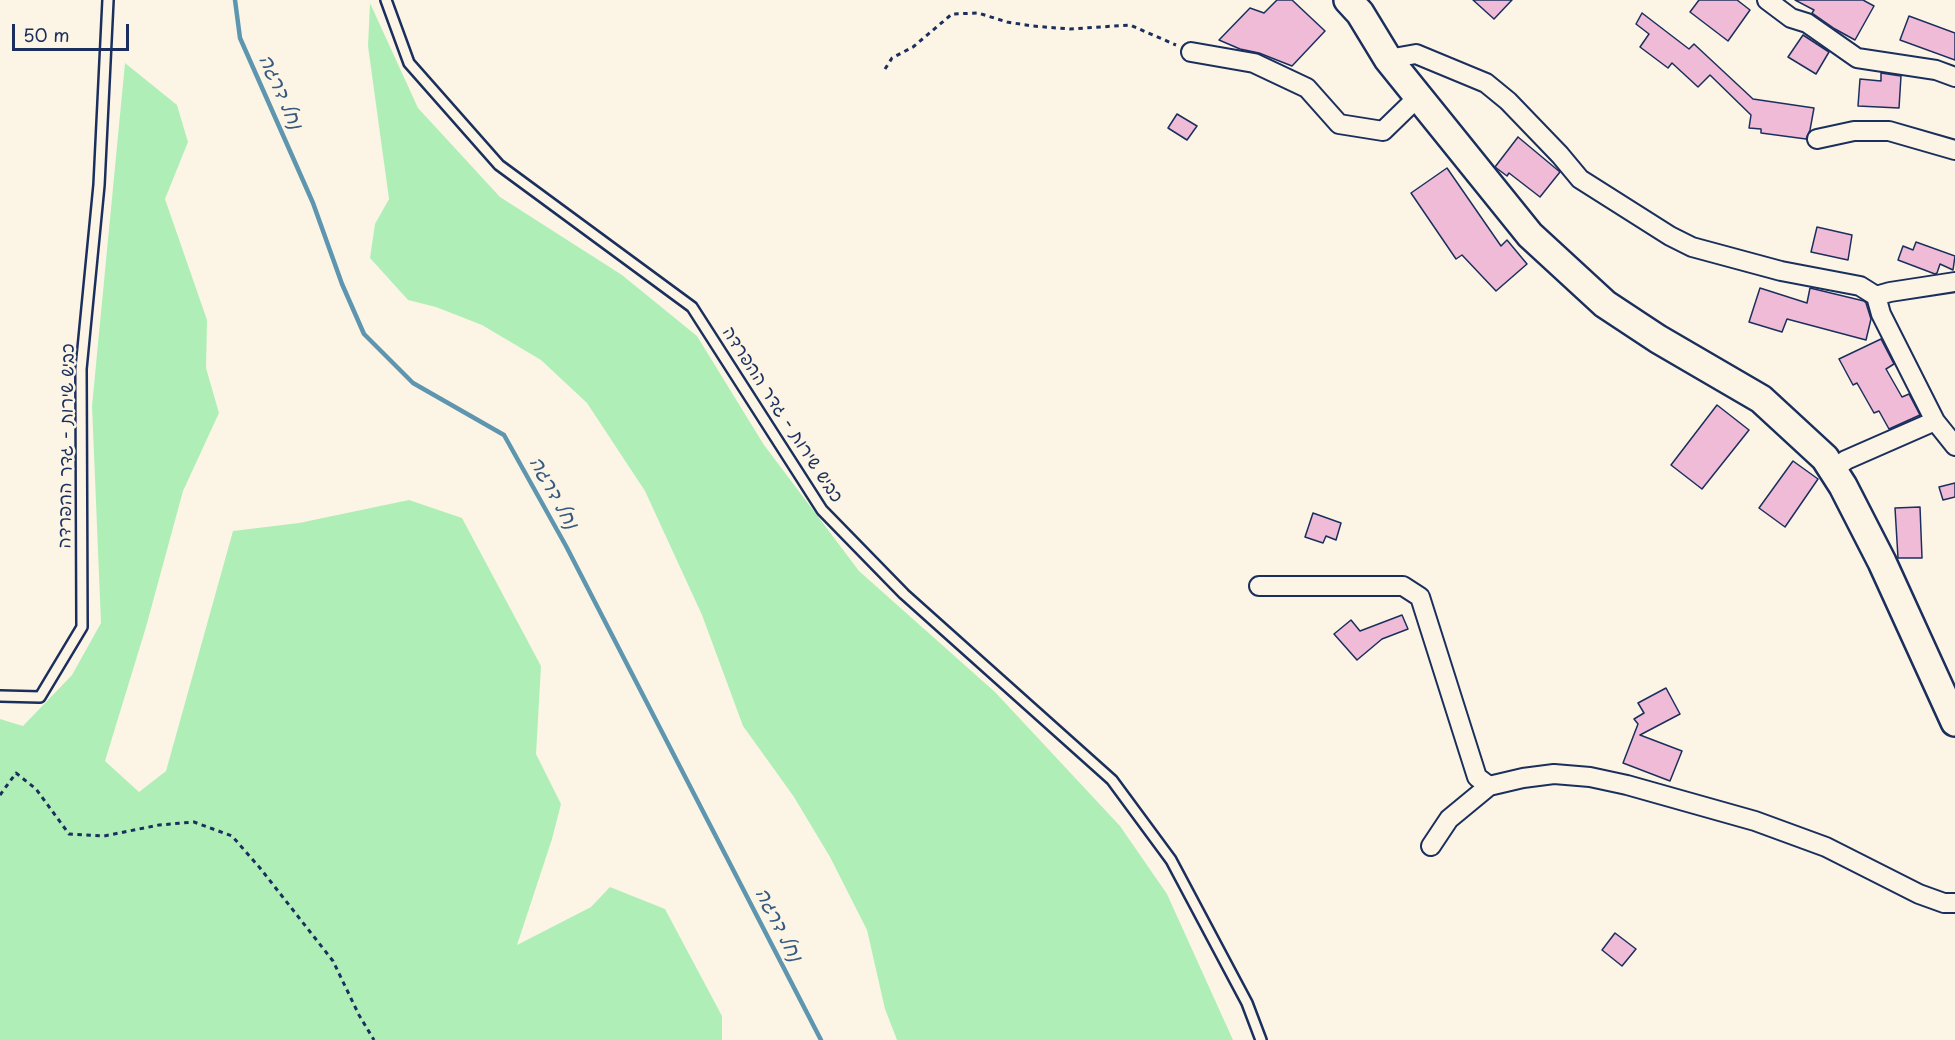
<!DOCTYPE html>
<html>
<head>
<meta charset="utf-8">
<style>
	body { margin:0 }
	#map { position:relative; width:1955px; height:1040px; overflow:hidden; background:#fcf5e5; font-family:"Playpen Sans",sans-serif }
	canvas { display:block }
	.scale { position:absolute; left:12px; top:24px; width:117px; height:27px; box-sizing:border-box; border:3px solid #1b2f5e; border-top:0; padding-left:8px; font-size:18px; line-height:21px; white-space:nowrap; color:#1b2f5e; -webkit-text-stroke:4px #fcf5e5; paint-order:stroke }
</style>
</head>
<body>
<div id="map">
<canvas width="1955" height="1040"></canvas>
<div class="scale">50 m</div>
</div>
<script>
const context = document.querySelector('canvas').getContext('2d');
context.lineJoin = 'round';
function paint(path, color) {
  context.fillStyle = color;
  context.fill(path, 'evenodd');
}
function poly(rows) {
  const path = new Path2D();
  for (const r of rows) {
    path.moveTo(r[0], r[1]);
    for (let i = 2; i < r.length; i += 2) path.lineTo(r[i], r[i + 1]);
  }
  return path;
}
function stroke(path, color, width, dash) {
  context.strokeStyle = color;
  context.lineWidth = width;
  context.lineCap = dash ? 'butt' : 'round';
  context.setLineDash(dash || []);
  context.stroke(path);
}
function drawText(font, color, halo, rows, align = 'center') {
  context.font = font + ' "Playpen Sans","Playpen Sans Hebrew",sans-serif';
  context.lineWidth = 5;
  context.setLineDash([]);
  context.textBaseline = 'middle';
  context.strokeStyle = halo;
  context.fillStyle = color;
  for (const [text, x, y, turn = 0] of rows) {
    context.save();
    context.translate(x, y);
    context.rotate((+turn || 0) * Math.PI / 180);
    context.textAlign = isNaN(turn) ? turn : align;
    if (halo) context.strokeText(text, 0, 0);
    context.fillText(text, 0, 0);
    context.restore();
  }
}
paint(poly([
	[370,3,418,108,500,197,622,275,697,336,764,445,859,571,995,692,1120,826,1167,894,1233,1040,897,1040,885,1009,867,930,830,857,794,797,743,726,702,615,645,491,587,403,541,360,482,325,436,307,408,300,370,258,375,224,389,199,368,46],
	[125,63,177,105,188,142,165,199,207,320,206,368,219,413,183,491,146,627,105,761,139,792,166,771,233,531,299,523,409,500,462,518,541,666,536,754,561,804,552,839,517,945,591,907,610,887,665,909,722,1016,722,1040,0,1040,0,719,23,726,72,675,101,623,92,406]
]), '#afefb7');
stroke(poly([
	[235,0,240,38,313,203,342,284,364,334,413,383,504,435,566,546,821,1040]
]), '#5e96b0', 4.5);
const building = poly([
	[1277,0,1292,0,1325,31,1292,66,1259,53,1240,49,1219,40,1250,8,1264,13,1277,0],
	[1473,0,1512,0,1494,19,1473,0],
	[1699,0,1737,0,1750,10,1728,41,1690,12,1699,0],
	[1795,0,1863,0,1874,6,1855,40,1835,29,1812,13,1814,10,1795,0],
	[1642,13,1689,49,1694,44,1753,99,1814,108,1810,130,1806,139,1761,133,1761,129,1749,128,1751,115,1710,75,1698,87,1672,63,1668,68,1640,47,1649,34,1636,24,1642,13],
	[1909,16,1955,33,1955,60,1900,40,1909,16],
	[1803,35,1829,52,1816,74,1788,57,1803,35],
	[1881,73,1901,76,1899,108,1858,106,1860,79,1881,81,1881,73],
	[1177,114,1197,126,1187,140,1168,128,1177,114],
	[1518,137,1560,172,1540,197,1509,173,1507,176,1495,167,1518,137],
	[1447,168,1501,246,1507,240,1527,264,1496,291,1462,255,1456,259,1411,193,1447,168],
	[1817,227,1852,235,1848,260,1811,252,1817,227],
	[1916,242,1955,256,1953,270,1940,264,1937,273,1935,274,1898,260,1903,246,1913,250,1916,242],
	[1760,288,1807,303,1810,288,1864,301,1866,303,1871,319,1866,340,1787,319,1782,332,1749,322,1760,288],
	[1881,339,1894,364,1886,369,1902,397,1909,394,1920,415,1889,429,1879,411,1874,413,1857,383,1853,385,1839,359,1881,339],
	[1717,405,1749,430,1702,489,1671,465,1717,405],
	[1793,461,1818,479,1785,527,1759,508,1793,461],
	[1955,483,1955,497,1943,500,1939,487,1955,483],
	[1920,507,1922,558,1898,558,1895,508,1920,507],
	[1313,513,1341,523,1336,540,1326,536,1323,543,1305,537,1313,513],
	[1402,615,1408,629,1382,639,1357,660,1334,634,1351,620,1360,631,1402,615],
	[1666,688,1680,714,1640,735,1682,751,1670,781,1623,763,1638,724,1634,719,1644,713,1638,703,1666,688],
	[1615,933,1636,949,1622,966,1602,950,1615,933]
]);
paint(building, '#efbbd7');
stroke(building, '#1b2f5e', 1.5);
const lane = poly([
	[386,0,409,63,499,165,692,307,822,510,904,594,1112,780,1171,860,1247,1003,1261,1040],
	[0,696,40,697,82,627,81,369,99,185,108,0]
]);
const street = poly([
	[1767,0,1791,18,1807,23,1857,58,1936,70,1955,77],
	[1191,52,1254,63,1307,88,1339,124,1383,131,1418,97],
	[1388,59,1416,54,1486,83,1508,101,1560,155,1580,179,1670,236,1692,247,1781,271,1860,286,1876,296,1890,292,1955,282],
	[1817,139,1854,131,1889,131,1955,150],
	[1876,296,1881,314,1935,421,1955,446],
	[1833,470,1846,460,1935,421],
	[1259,586,1403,586,1420,597,1477,777,1489,786],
	[1431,846,1449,819,1489,786,1523,778,1554,774,1590,777,1627,785,1755,821,1826,847,1919,894,1944,903,1955,903]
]);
const secondary = poly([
	[1348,0,1360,13,1388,59,1530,235,1605,304,1658,339,1761,399,1825,458,1843,486,1882,562,1955,722]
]);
stroke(lane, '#1b2f5e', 14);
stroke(street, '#1b2f5e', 22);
stroke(secondary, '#1b2f5e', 32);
stroke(poly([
	[885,69,892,58,913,47,952,14,978,13,1007,22,1032,26,1070,29,1130,25,1176,45],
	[0,795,16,773,36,789,69,834,104,836,159,825,194,822,232,836,260,868,333,961,359,1015,374,1040]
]), '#1b2f5e', 3, [4.5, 4.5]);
stroke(lane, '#fcf5e5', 9);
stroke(street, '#fcf5e5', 18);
stroke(secondary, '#fcf5e5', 27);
drawText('18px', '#1b2f5e', '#fcf5e5', [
	["כביש שירות - גדר ההפרדה",782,415,57],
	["כביש שירות - גדר ההפרדה",67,446,-89]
]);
drawText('italic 20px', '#375a80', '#fcf5e5', [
	["נחל דרגה",280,92,66],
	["נחל דרגה",553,493,61],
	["נחל דרגה",778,925,63]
]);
</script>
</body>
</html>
